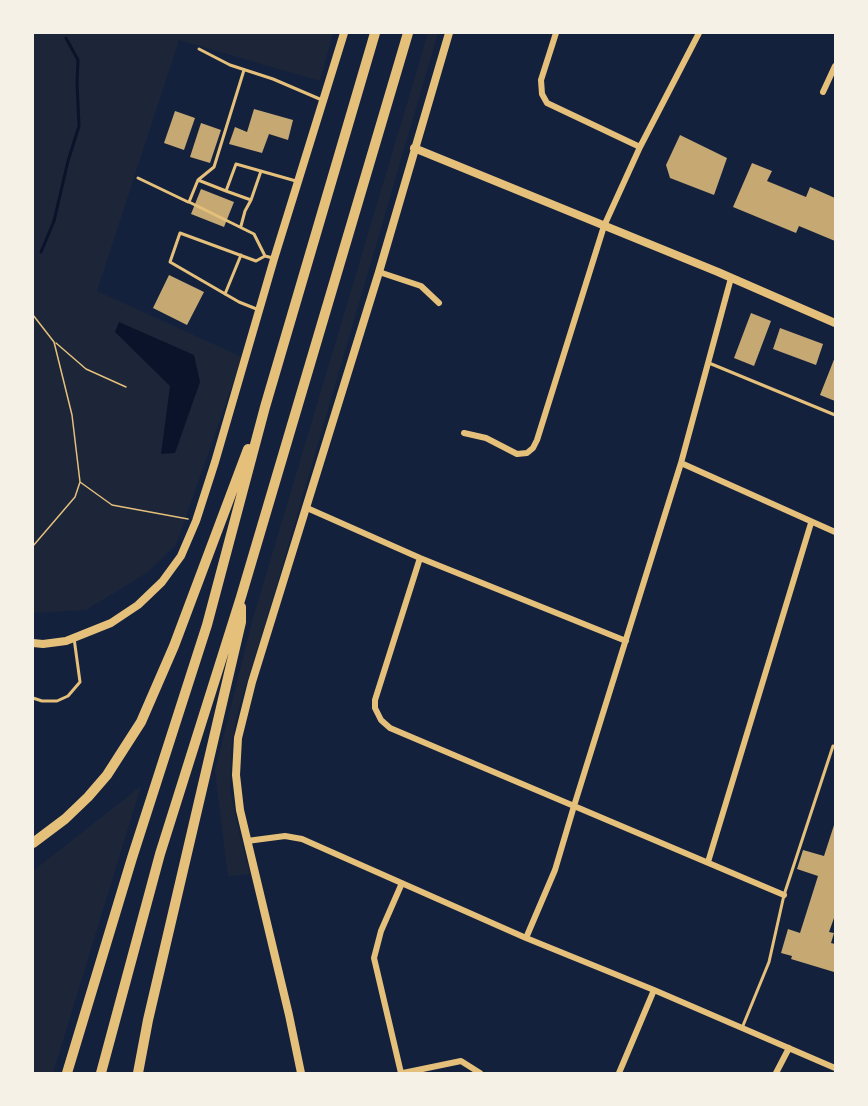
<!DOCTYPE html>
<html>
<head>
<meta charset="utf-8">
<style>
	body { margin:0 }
	#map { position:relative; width:868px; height:1106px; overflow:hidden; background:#14213d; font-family:"Public Sans",sans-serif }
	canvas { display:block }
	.frame { position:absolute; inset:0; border:34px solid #f6f1e7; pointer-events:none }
</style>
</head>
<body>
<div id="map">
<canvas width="868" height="1106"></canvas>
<div class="frame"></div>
</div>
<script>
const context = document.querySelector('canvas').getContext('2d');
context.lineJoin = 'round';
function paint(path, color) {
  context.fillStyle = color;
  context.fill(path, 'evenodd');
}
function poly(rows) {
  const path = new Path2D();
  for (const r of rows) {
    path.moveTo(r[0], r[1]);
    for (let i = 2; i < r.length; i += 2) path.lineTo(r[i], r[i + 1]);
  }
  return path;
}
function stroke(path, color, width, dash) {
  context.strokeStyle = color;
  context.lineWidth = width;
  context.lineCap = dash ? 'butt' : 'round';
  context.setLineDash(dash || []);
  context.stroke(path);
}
paint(poly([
	[33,33,333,33,320,81,179,40,97,291,242,357,176,545,148,572,86,610,33,613],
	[428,33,438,33,263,632,243,694,236,719,231,750,230,789,239,832,250,874,228,876,215,771,251,625],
	[141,786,53,1073,33,1073,33,871]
]), '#1d2539');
paint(poly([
	[119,322,194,355,200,382,175,453,161,454,170,386,115,332]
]), '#0b132b');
stroke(poly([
	[41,252,54,221,68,161,79,126,77,83,78,60,66,38]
]), '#0b132b', 3);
paint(poly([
	[254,109,293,120,288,140,269,134,262,153,229,144,235,127,247,132],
	[175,111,195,118,184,150,164,143],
	[201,123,221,130,210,163,190,157],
	[680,135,727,158,714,195,670,178,666,165],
	[752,163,772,171,767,181,806,197,810,187,835,198,835,241,799,226,796,233,733,207],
	[201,189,234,202,224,227,191,214],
	[169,275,204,292,187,325,153,308],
	[751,313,771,321,754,366,734,358],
	[780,328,823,344,816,365,773,349],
	[835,357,835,401,820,395],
	[835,822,835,918,834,918,829,932,834,933,831,943,835,944,834,972,791,959,792,956,781,953,788,929,800,933,818,876,797,869,803,850,824,856]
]), '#c6a872');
stroke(poly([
	[33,315,54,342,72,415,80,482,112,505,188,519],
	[56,343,86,369,126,387],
	[33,546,75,497,80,482]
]), '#e5c07b', 1.5);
stroke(poly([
	[199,49,230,65,273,79,322,100],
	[138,178,188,202],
	[198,180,214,167,244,70],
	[226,191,251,200],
	[241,226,245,211,251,200,261,171],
	[265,256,254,234,189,202,198,180,226,191,236,164,296,181],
	[225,294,241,255],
	[259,310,239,302,170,262,180,233,256,261,265,256,273,258],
	[709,363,835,415],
	[33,698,42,701,57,701,68,696,80,682,74,638],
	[742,1028,769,962,784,895,833,746]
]), '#e5c07b', 3);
stroke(poly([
	[556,33,541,80,542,94,547,103,640,147],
	[823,92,835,66],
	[379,272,421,286,439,303],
	[464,433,486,438,517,454,527,453,533,448,537,440,604,226,640,147,699,33],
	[681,463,835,532],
	[307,508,420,558,626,641],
	[420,558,375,700,375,708,381,720,390,728,784,895],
	[247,841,285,836,302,839,526,938,654,990,835,1068],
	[708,862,811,523],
	[526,938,555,870,574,806,681,463,731,278],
	[401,1073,374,958,381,931,402,883],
	[403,1073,461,1061,480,1073],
	[619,1073,654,990],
	[776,1073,789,1048]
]), '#e5c07b', 6);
stroke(poly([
	[414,148,718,272,835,323],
	[33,643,43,644,66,641,111,623,138,605,162,582,181,556,196,521,215,462,274,259,344,33],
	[301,1073,289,1015,240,810,236,775,238,738,252,682,379,272,449,33]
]), '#e5c07b', 8);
stroke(poly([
	[33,843,65,819,88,797,107,775,141,722,174,646,248,449],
	[67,1073,132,858,207,625,265,407,375,33],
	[101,1073,160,854,241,597,408,33],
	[138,1073,148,1020,241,622,241,607]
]), '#e5c07b', 10);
</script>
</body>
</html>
